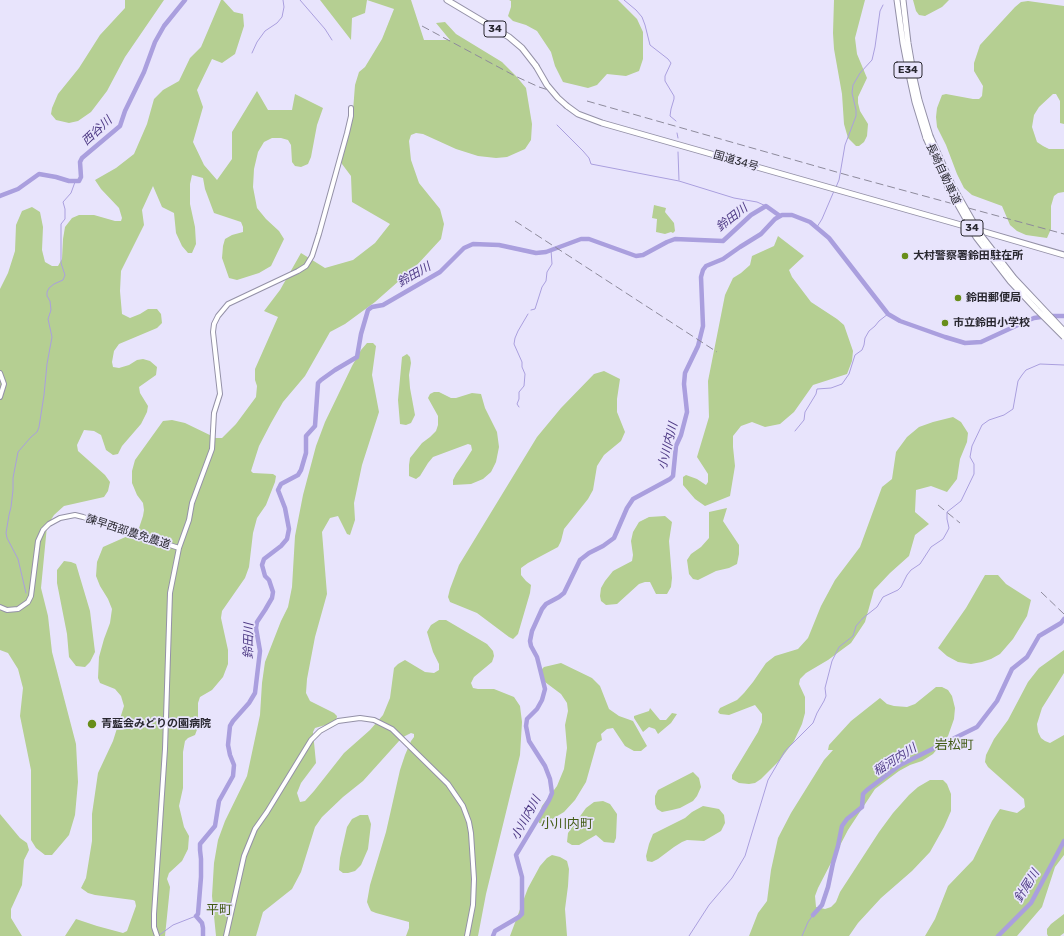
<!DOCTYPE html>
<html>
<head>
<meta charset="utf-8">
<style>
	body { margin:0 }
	canvas { display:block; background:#e8e4fc }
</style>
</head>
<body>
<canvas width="1064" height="936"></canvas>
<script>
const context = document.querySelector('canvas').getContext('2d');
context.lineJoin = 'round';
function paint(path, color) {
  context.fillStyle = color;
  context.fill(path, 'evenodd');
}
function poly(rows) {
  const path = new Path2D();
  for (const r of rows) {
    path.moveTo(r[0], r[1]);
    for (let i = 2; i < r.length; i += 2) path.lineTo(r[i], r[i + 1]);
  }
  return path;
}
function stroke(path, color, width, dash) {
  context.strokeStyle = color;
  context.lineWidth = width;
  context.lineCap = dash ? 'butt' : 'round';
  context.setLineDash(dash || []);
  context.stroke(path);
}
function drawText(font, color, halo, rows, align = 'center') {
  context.font = font + ' Rubik,"Noto Sans JP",sans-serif';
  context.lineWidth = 3.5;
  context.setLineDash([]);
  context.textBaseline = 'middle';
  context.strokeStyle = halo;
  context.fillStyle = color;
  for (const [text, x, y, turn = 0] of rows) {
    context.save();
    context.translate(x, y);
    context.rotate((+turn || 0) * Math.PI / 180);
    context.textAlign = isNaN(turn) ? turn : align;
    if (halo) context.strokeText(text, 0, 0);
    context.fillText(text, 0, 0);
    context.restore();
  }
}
paint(poly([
	[125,0,164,0,125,57,107,91,91,112,78,121,69,123,56,120,51,114,52,108,58,94,79,68,100,35,125,8],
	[221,0,223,0,234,12,243,14,244,26,235,54,222,63,212,59,197,90,203,107,193,142,204,165,217,180,232,159,232,132,257,91,268,110,292,110,295,94,323,108,317,125,311,157,308,164,301,167,295,166,292,162,291,145,288,140,281,138,272,138,264,142,258,152,254,169,253,187,257,208,266,219,279,231,284,239,271,266,259,273,237,280,229,278,222,258,223,246,225,239,232,235,243,232,243,227,241,222,214,213,205,189,203,178,192,175,190,184,190,204,195,227,196,244,192,253,188,253,182,246,176,233,174,213,162,207,153,186,142,210,144,225,121,271,120,291,122,314,130,318,140,314,148,309,157,309,161,314,162,323,157,328,119,344,114,351,112,362,113,367,119,368,129,365,137,360,143,359,150,361,157,367,156,375,139,387,140,393,148,406,147,412,141,424,122,446,118,454,113,455,106,450,101,435,94,431,84,430,77,445,78,451,105,475,110,482,108,491,104,497,64,506,54,515,47,526,41,588,48,616,52,652,76,744,78,782,75,815,69,835,52,855,45,855,36,848,31,840,31,770,20,716,23,688,18,669,8,653,0,650,0,289,8,273,15,251,16,225,22,211,32,207,40,212,43,227,42,250,45,262,52,266,58,266,62,259,63,239,65,227,72,218,79,215,94,215,115,221,121,221,122,218,119,208,101,189,95,180,116,168,134,154,147,124,154,99,163,90,179,81,190,58,201,47],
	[320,0,411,0,424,40,450,40,436,23,445,22,456,34,502,62,516,76,526,88,532,124,531,140,525,149,507,157,496,158,478,156,456,149,423,134,416,133,411,135,409,141,411,160,419,183,440,209,444,224,441,239,417,265,375,302,345,324,330,332,305,376,283,402,271,423,259,446,251,471,253,473,273,474,276,476,275,482,266,505,257,518,253,533,249,567,245,578,222,611,221,618,228,650,228,664,223,677,212,690,200,697,198,703,198,727,195,735,188,738,185,741,183,752,183,788,179,806,184,827,189,836,188,849,182,861,169,873,167,879,170,887,165,936,65,936,76,919,97,926,123,933,127,931,136,906,135,901,133,900,95,895,88,893,81,888,86,878,92,841,92,814,98,773,113,741,124,706,121,696,115,689,100,683,98,678,99,657,104,639,110,623,112,609,108,599,100,586,96,576,97,562,103,547,130,535,139,528,143,516,144,510,143,503,137,495,132,483,132,471,135,460,163,421,172,420,185,423,216,438,222,438,236,424,256,397,257,386,255,380,255,369,278,317,264,311,280,290,301,253,325,268,353,260,375,243,390,224,352,202,351,176,342,164,340,152,353,111,355,85,359,72,365,67,382,39,394,9,367,0,365,13,352,18,351,40],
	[509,0,618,0,637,19,643,32,643,59,639,71,626,76,607,74,597,85,588,88,563,82,555,66,551,52,537,31,526,25,513,21,508,16,511,7,511,1],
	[834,0,865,0,855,38,857,54,867,78,858,97,858,103,860,111,868,124,867,136,864,142,859,146,856,146,848,138,844,124,842,94,834,49,833,33],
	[913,0,949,0,942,7,925,16,919,15,916,11],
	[1028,1,1064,6,1064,124,1060,123,1060,101,1056,94,1053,94,1039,107,1034,115,1032,127,1037,142,1043,146,1049,149,1064,149,1064,192,1058,193,1054,196,1051,206,1051,229,1047,238,1026,235,1017,231,1010,225,1002,206,972,195,964,188,957,174,946,145,937,127,936,117,937,108,942,95,946,94,973,99,979,99,982,96,983,86,974,71,974,63,980,45,1015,7,1021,2],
	[654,205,666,208,665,212,674,223,675,231,673,233,671,232,665,234,656,232,657,219,652,218],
	[778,236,804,256,789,270,792,277,811,302,837,319,844,325,853,351,852,361,847,374,813,385,794,412,780,424,765,427,752,422,741,426,733,436,733,447,735,466,730,496,705,506,695,499,683,485,683,477,686,475,697,479,706,485,708,482,708,474,697,457,709,417,708,381,725,295,733,278,741,273,750,265,752,256,774,246],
	[367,343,373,343,376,346,372,375,379,412,362,465,354,503,355,520,350,535,347,534,338,516,330,518,322,532,327,594,315,637,307,679,306,693,310,701,334,713,337,716,336,722,315,728,313,732,316,763,301,783,297,793,300,802,305,801,314,791,344,753,370,730,383,715,390,698,394,668,398,664,405,660,425,672,434,673,439,670,439,664,433,652,427,632,431,625,439,620,446,620,487,644,493,651,494,656,492,662,474,677,471,683,473,688,478,689,494,689,514,697,520,706,522,722,520,755,486,894,478,936,406,936,409,928,409,922,376,913,371,911,369,907,367,902,370,885,386,832,400,770,405,755,411,741,414,737,414,734,411,733,405,736,399,741,363,781,343,797,322,817,315,827,301,872,292,889,263,912,256,936,216,936,212,896,214,863,218,840,225,821,247,776,260,715,262,683,265,662,281,621,288,607,292,587,295,536,303,495,316,446,325,422,352,366,361,350],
	[407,354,410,357,411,363,409,375,410,388,415,415,411,423,406,425,400,424,398,400,402,357],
	[604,371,620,379,617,399,617,412,625,432,621,441,604,455,597,466,593,490,588,499,564,529,561,541,558,547,528,563,521,568,521,575,526,581,531,585,530,593,518,634,513,639,509,637,477,613,450,602,448,597,450,589,459,565,537,437,561,408,594,374],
	[434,392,439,392,451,398,456,398,472,393,481,394,485,408,497,432,499,447,496,462,491,472,483,479,471,484,453,485,453,480,456,474,463,464,472,450,471,445,468,444,433,457,428,463,420,476,416,479,409,476,409,465,410,458,422,443,430,437,436,431,438,425,438,416,428,398,430,394],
	[953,417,961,422,968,433,967,442,960,459,957,479,947,492,931,486,916,490,915,512,929,524,915,535,909,556,890,573,874,590,865,622,851,643,828,660,806,673,800,679,799,684,805,697,805,713,802,724,794,741,779,761,761,779,755,783,749,784,739,783,732,779,732,775,758,732,762,722,762,714,755,705,729,715,720,714,718,712,720,708,737,700,744,693,753,682,766,663,775,656,798,649,808,638,821,606,835,580,860,547,882,487,892,479,896,452,907,437,919,427,933,422],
	[727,508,723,521,739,545,739,554,737,564,729,568,716,571,698,580,693,579,689,574,687,560,691,554,701,547,709,538,709,512],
	[665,516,672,522,669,541,672,578,671,587,667,594,656,594,650,582,645,582,639,584,617,604,606,605,601,601,600,596,601,588,605,581,613,571,632,561,633,555,631,541,633,532,639,522,649,517],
	[64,561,71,562,76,564,90,611,95,652,90,662,85,667,76,666,69,657,67,634,57,583,57,570],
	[985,575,998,575,1006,584,1031,600,1027,616,1013,639,1000,654,991,659,982,662,971,664,958,662,947,656,938,648,966,608],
	[1064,650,1064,673,1042,708,1037,724,1038,732,1041,738,1045,741,1050,743,1064,735,1064,855,1055,867,1042,907,1017,936,925,936,935,919,948,886,973,860,992,821,1000,809,1017,813,1025,807,1024,799,988,767,985,762,986,755,994,739,1008,720,1028,682,1039,668],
	[561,663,592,678,600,686,609,709,619,716,633,721,647,746,641,751,634,751,625,746,613,728,607,729,601,734,602,740,597,743,586,782,575,800,564,812,544,824,539,823,538,819,539,814,542,806,557,786,564,769,567,748,565,725,568,711,567,703,561,694,541,679,539,672,544,667],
	[936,687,942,687,948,690,952,696,955,708,954,719,948,736,933,754,922,761,910,765,899,771,875,789,848,830,818,888,815,896,816,907,825,909,831,907,836,902,840,892,879,832,893,813,909,795,918,787,930,780,943,780,947,784,951,794,951,811,944,827,930,852,912,871,881,898,858,923,849,936,749,936,758,913,767,901,771,870,778,838,791,813,824,760,833,750,828,750,829,745,851,721,880,698,887,704,894,706,907,707,915,704],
	[650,708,660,720,666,720,672,713,677,714,671,723,658,734,655,729,649,727,643,732,634,718,634,716,649,711],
	[693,772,699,778,701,787,697,796,693,801,680,808,672,810,662,812,657,809,655,804,655,796,658,790],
	[603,801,610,804,617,814,616,838,614,843,604,842,596,835,579,845,572,845,567,842,568,833,586,808,594,802],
	[703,806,719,809,724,815,725,823,721,831,704,841,687,840,682,842,674,847,658,859,652,862,647,861,646,856,649,844,653,834,685,818,692,812],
	[0,814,20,838,27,843,29,850,24,860,22,885,11,909,11,918,22,936,0,936],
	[360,815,368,815,371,824,368,849,361,865,355,871,348,873,343,873,339,870,340,858,347,827,352,819],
	[552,855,560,857,567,861,569,869,568,886,565,909,567,936,510,936,528,888,540,866,547,858],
	[1064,914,1064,933,1060,936,1048,936,1047,934,1047,929,1051,924]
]), '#b5cf92');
stroke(poly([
	[300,0,325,29,332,40],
	[624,0,636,10,642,17,645,25,650,45,668,59,671,63,665,76,665,81,674,96,674,99,671,109,670,116,676,121],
	[252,53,257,42,265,31,277,23,282,17,284,7,283,0],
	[557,125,583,151,589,158,591,164,679,181,734,198,757,202,766,206],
	[677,133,678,138],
	[678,152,679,180],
	[836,187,839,180,845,145,856,116,856,110,852,93,853,85,860,73,872,60,875,47,880,11,883,5],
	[817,227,822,219,834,191],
	[531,310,535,309,542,287,546,281,547,272,552,264,551,250],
	[519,407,517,404,519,399,519,392,524,386,525,374,522,367,522,362,514,344,515,338,518,331,528,314],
	[795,431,804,420,805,412,816,394,817,389,831,388,842,384,849,374,855,355,862,350,864,345,865,338,869,331,875,326,879,321,888,314],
	[26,593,18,559,7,538,6,533,9,515,11,507,13,490,13,478,18,452,31,437,37,432,39,427,44,395,47,364,52,337,48,319,51,310,50,301,47,296,47,292,49,288,54,284,63,280,65,275,61,263,61,224,65,219,65,209,63,202,71,193,75,182],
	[158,936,173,925,196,916],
	[689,936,709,905,732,878,745,856,768,780,785,751,813,723,817,713,824,701,826,696,825,688,832,661,839,647,853,636,856,626,863,618,877,607,883,597,898,590,901,587,907,575,911,570,920,564,931,547,943,539,947,532,949,528,947,519,947,512,961,501,974,474,974,464,970,457,972,446,982,425,989,420,1004,415,1013,409,1018,381,1022,375,1026,370,1040,364,1064,365],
	[802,936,808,922,813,915]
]), '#aa9fde', 1);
stroke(poly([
	[0,196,18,189,39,174,56,177,69,181,79,181,81,177,80,162,82,158,120,126,125,111,144,72,155,42,164,26,185,0],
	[813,915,822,905,828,887,833,863,838,846,842,826,847,819,862,807,863,794,867,790,900,765,977,727,997,701,1012,669,1027,657,1039,636,1061,623,1064,619],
	[203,936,203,928,202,923,196,916,198,914,201,877,201,859,200,850,200,844,215,826,219,801,233,776,234,765,230,755,228,745,230,726,233,721,249,703,255,693,260,651,256,628,257,622,265,610,272,598,273,592,269,580,265,576,262,565,264,559,281,546,287,539,289,529,285,508,278,490,281,484,298,475,301,470,306,453,306,436,315,426,318,383,321,380,335,370,357,357,361,334,368,310,372,307,383,305,440,272,464,248,473,244,499,245,536,253,546,252,581,239,589,239,636,256,643,255,667,242,675,239,723,241,751,215,766,206,780,216],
	[493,936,495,931,519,917,522,914,522,877,516,855,549,800,552,793,550,779,545,766,529,741,526,726,527,719,537,709,542,700,545,689,537,657,531,646,530,641,532,631,542,609,546,604,559,597,564,593,580,560,589,553,603,546,614,538,627,508,633,499,670,479,673,476,676,446,681,435,687,412,684,384,685,373,698,346,703,326,701,277,703,270,706,266,723,259,740,247,761,234,775,219,782,215,792,215,810,222,829,238,888,314,900,321,945,337,965,343,981,342,1020,324,1034,318,1048,316,1064,316],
	[998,936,1031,903,1064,841]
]), '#aa9fde', 4.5);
const secondary = poly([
	[0,373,4,384,0,397],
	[0,607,7,610,18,609,28,602,31,596,38,541,43,530,49,524,60,518,75,515,83,517,179,548],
	[157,936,154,927,154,914,165,749,170,593,179,548,189,520,192,503,212,449,214,413,220,394,213,332,214,324,218,316,228,304,298,271,306,266,312,256,319,234,347,133,351,116,351,108],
	[226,936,244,856,255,829,267,812,311,740,320,731,338,721,360,718,374,720,392,729,448,784,463,806,469,822,471,833,474,879,473,905,467,936]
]);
const highway = poly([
	[447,0,509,37,522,48,536,66],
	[897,0,903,43,910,79,915,102,926,138],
	[903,0,908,43,914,78,919,100,930,136],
	[567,106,578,114,602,123,961,225,1064,255]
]);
stroke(secondary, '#9491a7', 6);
stroke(highway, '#9491a7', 7);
stroke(secondary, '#fff', 4);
stroke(highway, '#fff', 5);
stroke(poly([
	[422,26,515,76,539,87,561,94],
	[587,101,847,175,1064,234],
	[515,221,717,352],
	[938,505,960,523],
	[1041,592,1064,614]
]), '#8d8a9b', 1, [8, 4]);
const highwayBridge = poly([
	[536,66,547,85,558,98,567,106],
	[930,136,952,185,980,234,1014,278,1064,331],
	[926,138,948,187,976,237,1010,281,1037,310,1064,337]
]);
stroke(highwayBridge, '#9491a7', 7, []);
stroke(highwayBridge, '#fff', 5);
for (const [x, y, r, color] of [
	[905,256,4,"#688e1a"],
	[958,298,4,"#688e1a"],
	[945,323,4,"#688e1a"],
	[92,724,5,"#688e1a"]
]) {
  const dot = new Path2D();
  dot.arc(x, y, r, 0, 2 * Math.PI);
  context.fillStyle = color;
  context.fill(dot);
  stroke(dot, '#e8e4fc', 1.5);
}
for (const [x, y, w] of [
	[495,29,22],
	[908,70,28],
	[972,228,22]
]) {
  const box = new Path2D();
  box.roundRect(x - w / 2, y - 8, w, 16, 3);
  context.fillStyle = '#e8e4fc';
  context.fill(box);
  stroke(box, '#28272f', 1);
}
drawText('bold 10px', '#28272f', null, [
	["34",495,29],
	["E34",908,70],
	["34",972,228]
]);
drawText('11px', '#28272f', '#e8e4fc', [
	["国道34号",736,161,16],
	["長崎自動車道",943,174,65],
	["諫早西部農免農道",128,532,18]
]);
drawText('bold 11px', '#28272f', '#e8e4fc', [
	["大村警察署鈴田駐在所",913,256],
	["鈴田郵便局",966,298],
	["市立鈴田小学校",953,323],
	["青藍会みどりの園病院",101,724]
], 'left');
drawText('italic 12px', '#4e3a85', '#e8e4fc', [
	["西谷川",97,131,-43],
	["鈴田川",732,218,-38],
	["鈴田川",414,275,-30],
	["小川内川",668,446,-76],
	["鈴田川",249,641,-89],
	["稲河内川",895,760,-32],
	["小川内川",526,818,-61],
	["針尾川",1027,886,-58]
]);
drawText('13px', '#425b14', '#e8e4fc', [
	["岩松町",954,745],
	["小川内町",567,824],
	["平町",219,910]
]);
</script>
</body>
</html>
